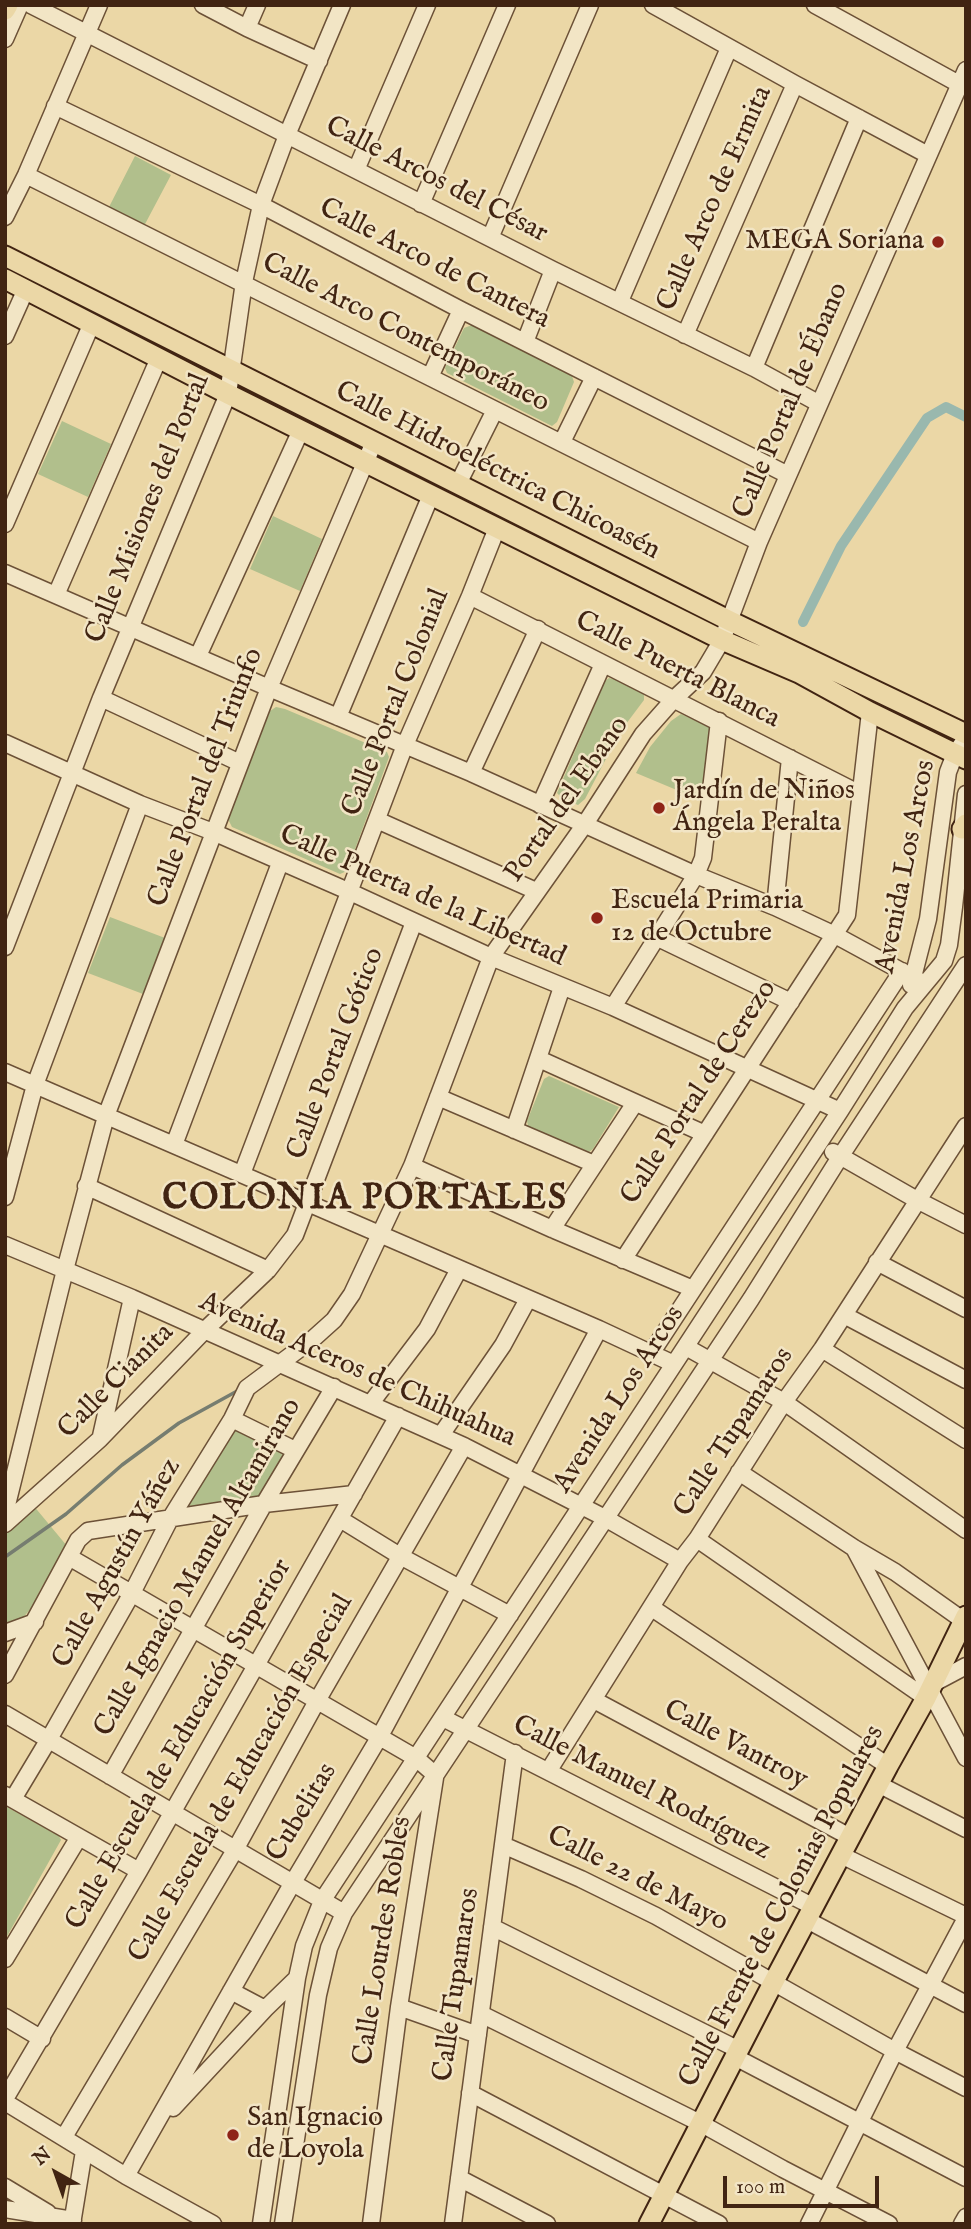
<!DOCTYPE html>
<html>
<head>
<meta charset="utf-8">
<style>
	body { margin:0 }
	#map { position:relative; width:971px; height:2229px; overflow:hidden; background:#ebd7a6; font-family:"IM FELL English",serif }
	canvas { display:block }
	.frame { position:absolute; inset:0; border:7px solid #412412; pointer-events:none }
	.north { position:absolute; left:21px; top:2138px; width:70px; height:70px; -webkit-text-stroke:5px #f2e5c5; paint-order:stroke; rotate:320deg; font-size:19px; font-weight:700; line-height:28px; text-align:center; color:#412412 }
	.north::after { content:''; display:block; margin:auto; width:24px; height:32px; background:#412412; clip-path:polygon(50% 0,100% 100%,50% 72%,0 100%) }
	.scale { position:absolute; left:723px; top:2176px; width:156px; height:32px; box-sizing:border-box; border:4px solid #412412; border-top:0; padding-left:9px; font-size:21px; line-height:24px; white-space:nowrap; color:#412412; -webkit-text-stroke:5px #f2e5c5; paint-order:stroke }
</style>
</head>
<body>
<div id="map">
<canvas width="971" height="2229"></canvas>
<div class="frame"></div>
<div class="north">N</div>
<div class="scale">100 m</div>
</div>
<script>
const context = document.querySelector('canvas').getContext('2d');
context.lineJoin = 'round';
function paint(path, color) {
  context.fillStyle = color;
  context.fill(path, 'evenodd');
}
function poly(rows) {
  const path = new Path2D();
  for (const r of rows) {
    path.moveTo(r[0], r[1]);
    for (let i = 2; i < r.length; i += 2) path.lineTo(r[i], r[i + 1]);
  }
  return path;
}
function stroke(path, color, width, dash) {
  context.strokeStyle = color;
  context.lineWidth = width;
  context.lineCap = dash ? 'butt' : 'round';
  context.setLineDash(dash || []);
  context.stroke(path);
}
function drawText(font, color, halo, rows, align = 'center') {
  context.font = font + ' "IM FELL English",serif';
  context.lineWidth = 5;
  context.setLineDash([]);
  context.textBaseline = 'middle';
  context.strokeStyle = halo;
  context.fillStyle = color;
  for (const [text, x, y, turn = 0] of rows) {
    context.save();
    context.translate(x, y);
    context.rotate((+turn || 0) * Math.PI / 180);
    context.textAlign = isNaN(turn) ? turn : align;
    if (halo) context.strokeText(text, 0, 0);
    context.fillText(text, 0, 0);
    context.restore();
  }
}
paint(poly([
	[135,156,171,175,144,226,109,207],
	[472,325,572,376,574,382,557,422,552,426,447,373,445,368,464,328],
	[62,421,111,444,88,497,38,474],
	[273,516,322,539,300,591,250,569],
	[609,678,618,680,641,692,644,695,644,700,620,732,585,799,578,805,563,799,557,793,605,681],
	[276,707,285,709,387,752,389,757,347,871,340,874,232,827,228,819,270,711],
	[681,714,710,727,703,801,636,773,650,747,671,721],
	[110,917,165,938,143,994,88,973],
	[549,1076,619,1107,593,1149,589,1152,528,1126,527,1121,544,1079],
	[237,1425,285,1451,256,1501,189,1511,186,1508],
	[33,1505,67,1546,40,1590,33,1606,21,1620,5,1628,5,1526],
	[5,1806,59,1836,61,1840,5,1940]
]), '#b1bf8c');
stroke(poly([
	[5,1557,66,1514,122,1465,179,1423,239,1390]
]), '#767d70', 3.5);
stroke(poly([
	[803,622,841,546,927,418,946,407,966,417]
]), '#99b8ae', 10);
const minor = poly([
	[31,5,553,270,754,368,818,403],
	[203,5,247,28,319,61],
	[653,5,795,84,928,155],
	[815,5,959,84],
	[247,28,257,5],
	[5,39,20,5],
	[55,106,261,205,461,310,788,475],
	[356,170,427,5],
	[26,175,759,542],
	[421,204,507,5],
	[5,217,26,175,99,5],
	[490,238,590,5],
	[620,301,729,48],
	[685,335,795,84],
	[5,336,26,289],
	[525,342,553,270],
	[754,368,859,118],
	[430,377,461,310],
	[562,442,594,377],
	[458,484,495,410],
	[5,524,92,323],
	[5,573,269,688,471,773,696,875,775,907,835,935,925,984],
	[56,595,159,358],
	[470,596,860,794],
	[198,656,301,430],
	[101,698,240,763],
	[338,717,431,495],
	[5,743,140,804,213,832,348,891,491,957,613,1007,840,1111],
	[471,773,538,629],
	[540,805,603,664],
	[377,820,536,891],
	[775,907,790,758],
	[658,938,791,1002],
	[5,947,101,698,228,394,244,282,261,205,287,135,342,5],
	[911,985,928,919,948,772,955,754,966,738],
	[613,1007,696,875,703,858,719,721],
	[539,1059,705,1134],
	[5,1072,599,1329,674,1364],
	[438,1097,594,1164],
	[514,1130,562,987],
	[174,1145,280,863],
	[833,1152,917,1200,966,1225],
	[412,1166,552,1229,693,1289],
	[242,1174,405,745,470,596,497,528],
	[86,1186,268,1270],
	[5,1197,35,1085,140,804],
	[552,1229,635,1103],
	[5,1245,132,1298,464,1446,605,1518,680,1561],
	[623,1260,847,915,870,712],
	[877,1262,966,1309],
	[844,1315,966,1380],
	[686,1347,784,1402,966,1530],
	[822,1349,966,1440],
	[652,1352,902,971],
	[371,1403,427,1329,459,1269],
	[232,1419,295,1450],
	[441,1435,503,1345,528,1299],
	[101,1436,132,1298],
	[739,1472,854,1548,895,1572,964,1621],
	[5,1513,65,1270,106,1116,269,688,374,442],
	[340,1519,400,1556,510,1615],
	[5,1524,100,1439,205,1330,268,1270,295,1235,414,922],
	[697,1539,926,1698],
	[854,1548,966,1758],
	[69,1557,416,1758,432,1772,435,1778,399,2007,371,2224],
	[652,1608,888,1766],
	[5,1633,35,1622],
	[5,1675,78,1540,88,1531,264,1504,354,1494],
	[934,1683,966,1666],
	[594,1700,850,1837],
	[5,1714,344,1913,751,1299,840,1157,966,965],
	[443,1718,814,1907],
	[549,1770,680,1561,697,1539,784,1402,822,1349,966,1126],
	[110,1776,264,1504,334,1387],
	[878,1784,966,1829],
	[5,1795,139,1871],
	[13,1799,49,1739,132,1593,170,1519,232,1419,247,1388,314,1338,334,1320,352,1294,412,1166,491,957,585,824,643,734,674,699,703,672,722,640,759,542,966,70],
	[503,1845,581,1879,656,1916,895,2051,966,2088],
	[841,1855,966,1916],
	[807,1920,966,2004],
	[492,1927,739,2050],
	[5,1959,79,1837],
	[231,1991,265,2009],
	[399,2007,478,2035],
	[481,2014,700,2123,783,2169,889,2224],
	[5,2017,42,2039],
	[735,2057,966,2178],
	[470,2093,719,2224],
	[5,2099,139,1871,398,1416],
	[5,2102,126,2176,213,2224],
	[173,2108,265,2009,297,1978],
	[64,2137,235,1850,317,1701,464,1446],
	[126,2176,292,1884,380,1736,599,1329],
	[459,2178,547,2224],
	[5,2187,48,2213],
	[5,2209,73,2220],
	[72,2224,84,2151],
	[261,2224,297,1978,304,1946,322,1901,840,1111,905,1008,944,961,949,945,954,907,966,794],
	[283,2224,318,1995,329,1948,344,1913],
	[453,2224,515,1753],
	[809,2224,895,2051,966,1918],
	[962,2224,966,2217]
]);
const major = poly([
	[5,10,8,5],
	[5,256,730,621,966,734],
	[5,279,228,394,722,640,799,673,870,712,966,759],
	[962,829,966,824],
	[649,2224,773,1983,888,1766,926,1698,966,1616]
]);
stroke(minor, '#6c5137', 19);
stroke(major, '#412412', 23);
stroke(minor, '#f2e5c5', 16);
stroke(major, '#ebd7a6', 19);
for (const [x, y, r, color] of [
	[938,242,7,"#8f2418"],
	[659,808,7,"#8f2418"],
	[597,918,7,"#8f2418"],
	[233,2135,7,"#8f2418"]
]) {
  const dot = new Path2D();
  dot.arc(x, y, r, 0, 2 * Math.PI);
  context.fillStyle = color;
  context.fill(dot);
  stroke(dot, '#f2e5c5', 2.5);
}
drawText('28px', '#412412', '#f2e5c5', [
	["Calle Arcos del César",436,181,27],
	["Calle Arco de Ermita",716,199,-66],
	["Calle Arco de Cantera",434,265,27],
	["Calle Arco Contemporáneo",405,334,27],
	["Calle Portal de Ébano",792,401,-67],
	["Calle Hidroeléctrica Chicoasén",497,472,27],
	["Calle Misiones del Portal",149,509,-68],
	["Calle Puerta Blanca",677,671,27],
	["Calle Portal Colonial",397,703,-68],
	["Calle Portal del Triunfo",207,778,-69],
	["Portal del Ebano",568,800,-55],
	["Avenida Los Arcos",907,867,-79],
	["Calle Puerta de la Libertad",422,897,24],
	["Calle Portal Gótico",337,1054,-69],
	["Calle Portal de Cerezo",700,1093,-57],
	["Avenida Aceros de Chihuahua",357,1371,24],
	["Calle Cianita",117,1382,-45],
	["Avenida Los Arcos",620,1400,-57],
	["Calle Tupamaros",735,1433,-57],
	["Calle Agustín Yáñez",118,1564,-61],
	["Calle Ignacio Manuel Altamirano",199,1568,-60],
	["Calle Escuela de Educación Superior",180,1745,-60],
	["Calle Vantroy",735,1746,28],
	["Calle Escuela de Educación Especial",242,1779,-60],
	["Calle Manuel Rodríguez",641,1789,27],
	["Cubelitas",303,1813,-59],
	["Calle 22 de Mayo",637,1880,27],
	["Calle Frente de Colonias Populares",783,1907,-62],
	["Calle Lourdes Robles",384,1941,-81],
	["Calle Tupamaros",458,1985,-82]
]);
drawText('28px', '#412412', '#f2e5c5', [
	["MEGA Soriana",924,242,"right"],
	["Jardín de Niños",673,792],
	["Ángela Peralta",673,824],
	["Escuela Primaria",611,902],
	["12 de Octubre",611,934],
	["San Ignacio",247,2119],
	["de Loyola",247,2151]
], 'left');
context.letterSpacing = '2px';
drawText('bold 35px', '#412412', '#f2e5c5', [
	["COLONIA PORTALES",365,1201]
]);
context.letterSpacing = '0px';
</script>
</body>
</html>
